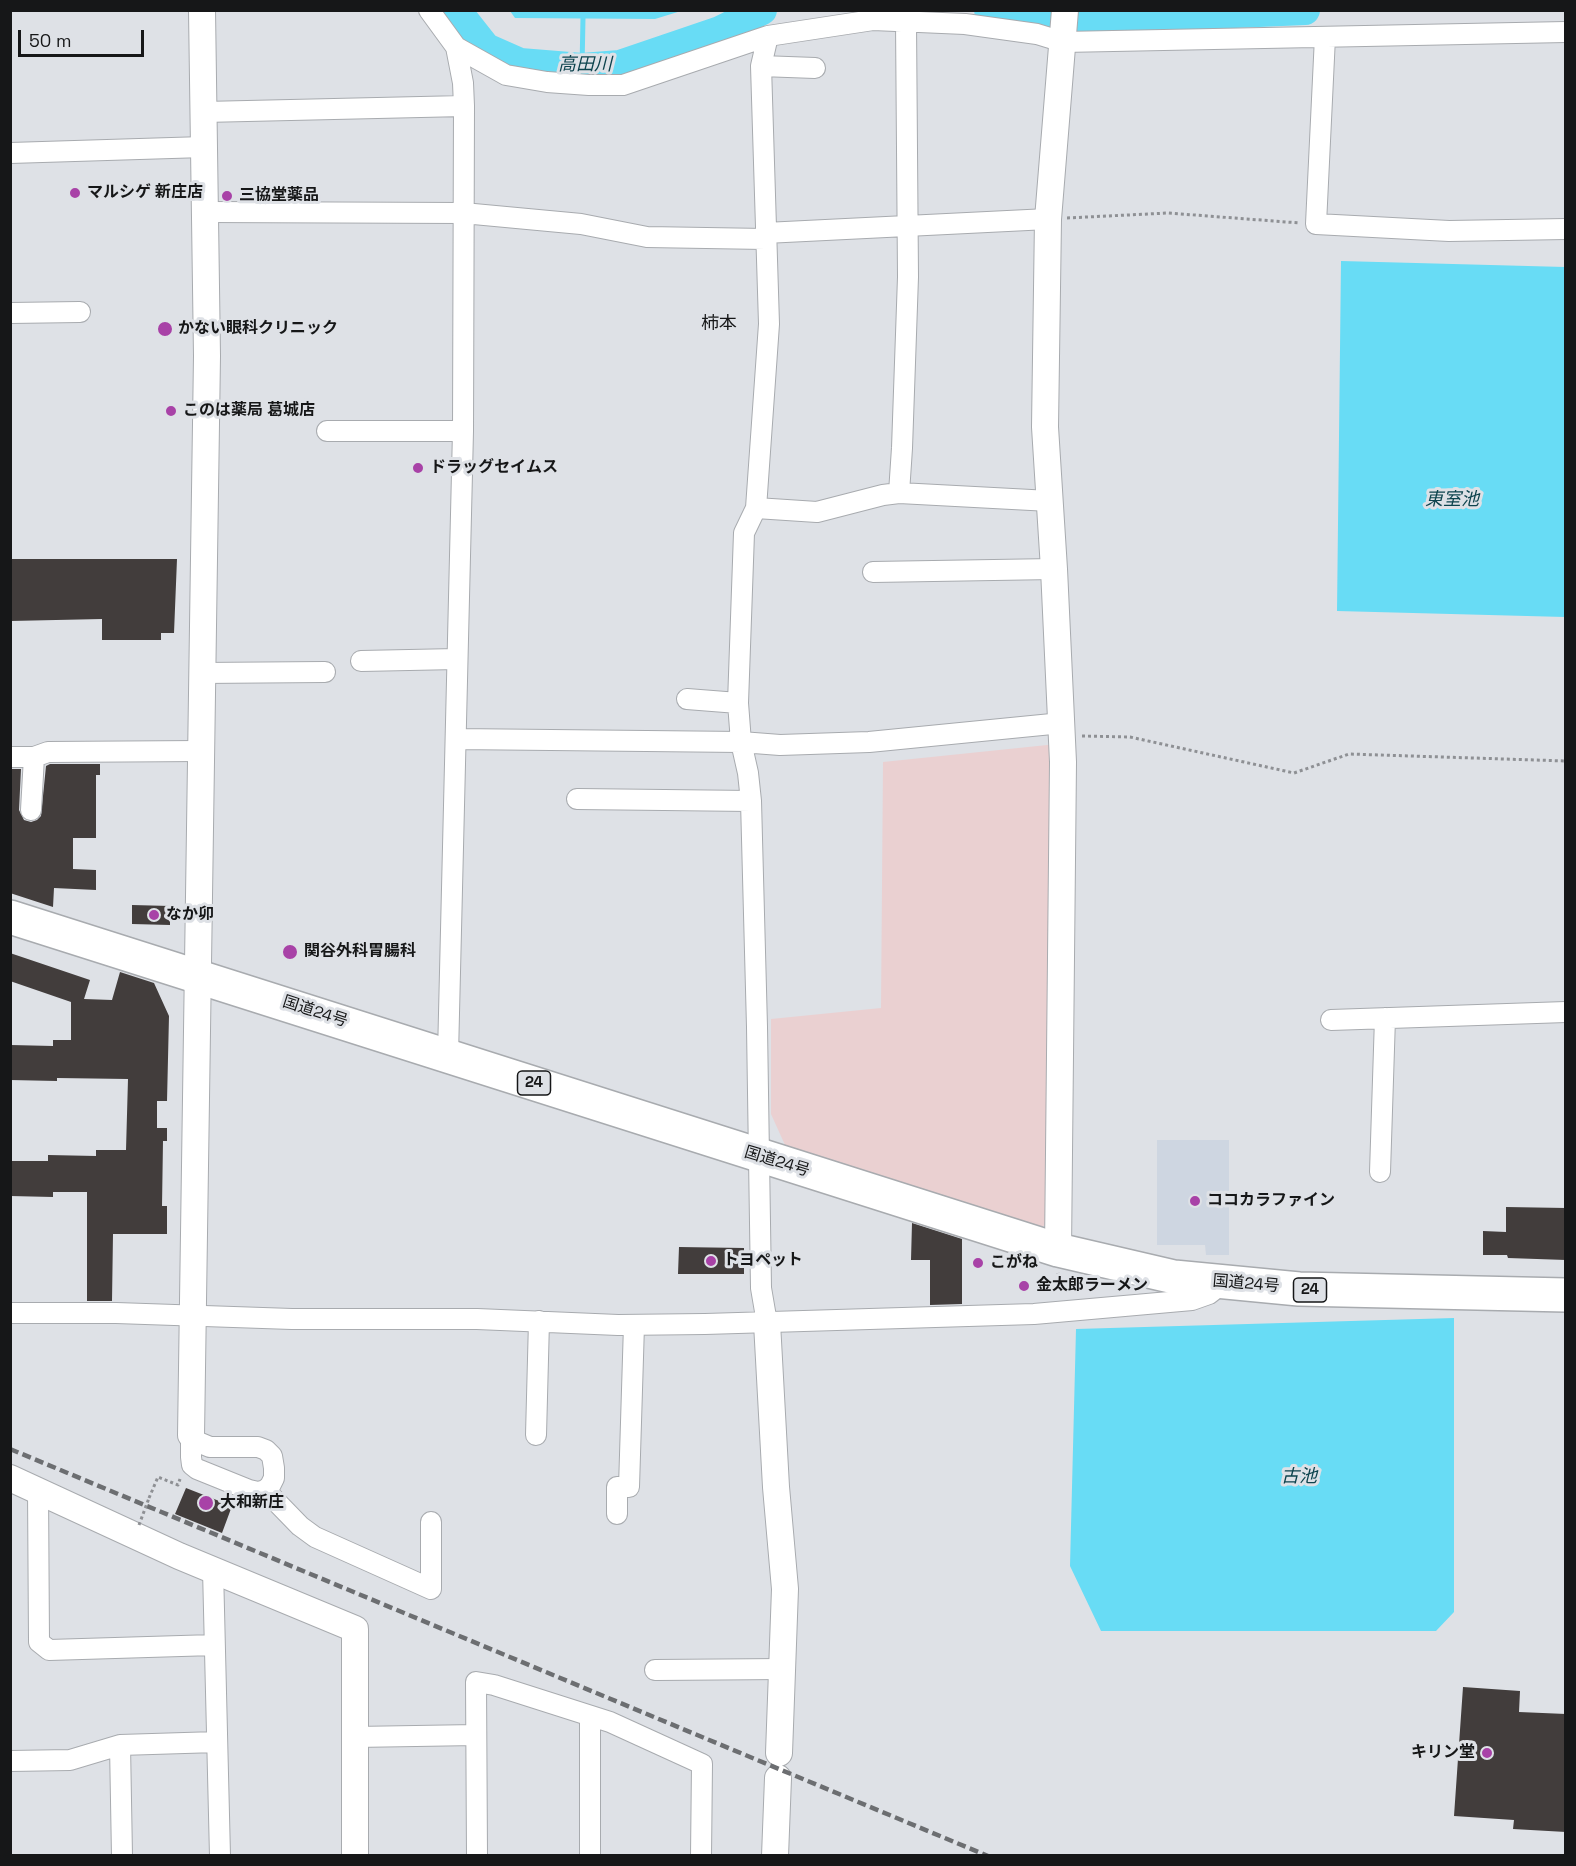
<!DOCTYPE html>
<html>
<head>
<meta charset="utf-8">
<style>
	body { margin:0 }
	#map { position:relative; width:1576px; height:1866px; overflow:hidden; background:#dee1e6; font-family:"Space Grotesk",sans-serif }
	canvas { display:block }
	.frame { position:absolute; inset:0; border:12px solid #161718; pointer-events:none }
	.scale { position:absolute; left:18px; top:30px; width:126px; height:27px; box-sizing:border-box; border:3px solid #161718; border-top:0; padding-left:8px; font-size:18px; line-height:21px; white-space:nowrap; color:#161718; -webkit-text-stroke:4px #dee1e6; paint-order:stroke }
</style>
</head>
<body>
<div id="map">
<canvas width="1576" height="1866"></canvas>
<div class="frame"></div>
<div class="scale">50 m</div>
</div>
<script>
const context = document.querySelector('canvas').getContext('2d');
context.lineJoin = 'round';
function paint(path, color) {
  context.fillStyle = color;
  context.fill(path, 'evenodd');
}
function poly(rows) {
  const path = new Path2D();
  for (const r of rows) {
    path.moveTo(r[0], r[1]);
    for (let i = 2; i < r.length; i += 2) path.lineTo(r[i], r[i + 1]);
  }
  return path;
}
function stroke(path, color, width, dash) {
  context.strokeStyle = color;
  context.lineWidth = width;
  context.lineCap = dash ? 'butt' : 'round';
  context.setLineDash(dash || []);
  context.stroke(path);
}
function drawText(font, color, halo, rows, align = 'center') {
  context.font = font + ' "Space Grotesk","Noto Sans JP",sans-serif';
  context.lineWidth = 6;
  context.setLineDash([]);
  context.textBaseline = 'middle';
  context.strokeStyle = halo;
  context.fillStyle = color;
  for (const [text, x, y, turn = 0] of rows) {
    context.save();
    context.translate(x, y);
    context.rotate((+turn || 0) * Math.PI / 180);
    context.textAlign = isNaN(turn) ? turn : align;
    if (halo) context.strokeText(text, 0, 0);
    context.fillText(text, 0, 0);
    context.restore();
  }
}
paint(poly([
	[1157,1140,1229,1140,1229,1255,1206,1255,1205,1245,1157,1245]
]), '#ced6e1');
paint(poly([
	[1057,744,1053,1220,1040,1228,785,1145,771,1114,771,1019,881,1008,883,762]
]), '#ead0d1');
paint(poly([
	[510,11,681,11,655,19,515,18],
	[1341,261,1565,267,1565,617,1337,611],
	[1454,1318,1454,1612,1436,1631,1101,1631,1070,1566,1076,1329]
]), '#68dcf5');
stroke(poly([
	[582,68,583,18]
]), '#68dcf5', 5);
stroke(poly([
	[456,10,486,48,520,63,582,68,620,65,720,31,762,10],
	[989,10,1048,21,1305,10]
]), '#68dcf5', 30);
paint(poly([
	[10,559,177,559,174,633,161,633,161,640,102,640,102,619,10,621],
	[50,764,100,764,100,775,96,775,96,838,73,838,73,869,96,870,96,890,54,888,53,907,10,893,10,769,21,769,19,810,24,820,31,822,37,820,41,816,46,766],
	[132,905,170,906,170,925,132,924],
	[10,953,90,980,84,999,112,1000,120,972,154,983,169,1016,167,1101,157,1101,157,1128,167,1128,167,1141,163,1141,162,1206,167,1206,167,1234,113,1234,112,1301,87,1301,87,1192,53,1192,53,1197,10,1196,10,1161,48,1161,48,1155,96,1156,96,1150,126,1150,128,1079,57,1078,57,1081,10,1080,11,1045,53,1046,53,1040,71,1040,71,1002,10,981],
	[1506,1207,1566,1208,1566,1260,1508,1258,1507,1255,1483,1255,1483,1231,1506,1232],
	[912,1223,962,1239,962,1304,930,1305,930,1260,911,1260],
	[679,1247,744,1248,744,1274,678,1274],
	[186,1488,232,1506,222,1533,175,1514],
	[1463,1687,1520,1691,1519,1712,1566,1714,1566,1832,1513,1829,1514,1820,1454,1816]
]), '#423d3c');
const minor = poly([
	[429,10,456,47,506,75,547,82,589,85,623,85,768,36,873,20,965,24,1037,34,1063,42,1566,32],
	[1325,37,1316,224,1449,231,1566,229],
	[761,66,815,68],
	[204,112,464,106],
	[10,153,204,147],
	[206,212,463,213,581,224,647,237,765,239],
	[765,233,1048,219],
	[10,313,80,312],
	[327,431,463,431],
	[899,493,902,448,908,277,906,22],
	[756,508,817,512,883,495,899,493,1050,501],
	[873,572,1054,569],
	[361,661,457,659],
	[201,673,325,672],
	[687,699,738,703],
	[456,739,741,742,780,745,869,742,1062,723],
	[10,757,34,757,48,752,200,751],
	[577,799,751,801],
	[31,810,34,757],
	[1331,1020,1566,1012],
	[448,1055,463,431,464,106,463,83,456,47],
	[1380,1172,1385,1018],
	[10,1313,116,1313,292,1319,477,1319,618,1325,705,1324,1034,1314,1192,1300,1209,1294,1223,1283],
	[767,1323,761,1288,757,1027,751,801,748,773,741,742,738,703,744,533,756,508,769,324,761,66,768,36],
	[191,1435,198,1442,210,1447,258,1447,266,1450,272,1456,274,1468,274,1478,270,1486,265,1490,258,1492,249,1490,197,1469,192,1465,191,1457,191,1435],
	[536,1435,539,1321],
	[38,1490,39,1642,49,1650,214,1645],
	[265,1490,300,1526,315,1537,431,1589,431,1522],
	[617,1514,617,1487,629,1487,634,1325],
	[213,1569,220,1856],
	[655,1670,783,1669],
	[355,1737,476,1735],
	[120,1745,122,1856],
	[10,1761,70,1760,120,1745,217,1742],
	[477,1856,476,1682,494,1685,610,1722,702,1764,701,1856],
	[590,1856,590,1716]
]);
const tertiary = poly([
	[1058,1250,1063,762,1054,569,1045,427,1048,219,1065,10],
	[767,1323,776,1487,785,1589,779,1753],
	[191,1435,207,356,202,10],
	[10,1478,179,1556,355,1629,355,1856],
	[775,1856,778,1778]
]);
const trunk = poly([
	[10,917,1058,1250,1174,1277,1299,1289,1566,1295]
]);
stroke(minor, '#a8abaf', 22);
stroke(tertiary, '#a8abaf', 28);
stroke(trunk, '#a8abaf', 36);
stroke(poly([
	[1067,218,1168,213,1300,223],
	[1082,736,1130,737,1294,773,1349,754,1566,761],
	[1058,1273,1061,1293],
	[149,1498,158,1477,178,1485,180,1479]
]), '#8e9094', 3, [3, 3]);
stroke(minor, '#fff', 20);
stroke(tertiary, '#fff', 26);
stroke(trunk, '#fff', 33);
stroke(poly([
	[10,1449,988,1856]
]), '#6c6e71', 4.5, [9, 4.5]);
stroke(poly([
	[139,1525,149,1498]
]), '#8e9094', 3, [3, 3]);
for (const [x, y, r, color] of [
	[75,193,6,"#a842a7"],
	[227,196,6,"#a842a7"],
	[165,329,8,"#a842a7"],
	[171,411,6,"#a842a7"],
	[418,468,6,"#a842a7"],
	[154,915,6,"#a842a7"],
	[290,952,8,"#a842a7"],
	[1195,1201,6,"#a842a7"],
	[711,1261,6,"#a842a7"],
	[978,1263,6,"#a842a7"],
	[1024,1286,6,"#a842a7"],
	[206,1503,8,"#a842a7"],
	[1487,1753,6,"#a842a7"]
]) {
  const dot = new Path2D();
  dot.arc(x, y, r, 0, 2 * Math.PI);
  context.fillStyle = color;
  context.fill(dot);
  stroke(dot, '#dee1e6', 2);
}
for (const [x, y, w] of [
	[534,1083,33],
	[1310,1290,33]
]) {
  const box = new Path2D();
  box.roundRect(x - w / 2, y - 12, w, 24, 4.5);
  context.fillStyle = '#dee1e6';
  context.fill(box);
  stroke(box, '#161718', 1.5);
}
drawText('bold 15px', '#161718', null, [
	["24",534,1083],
	["24",1310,1290]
]);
drawText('bold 16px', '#161718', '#dee1e6', [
	["マルシゲ 新庄店",87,193],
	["三協堂薬品",239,196],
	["かない眼科クリニック",178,329],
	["このは薬局 葛城店",183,411],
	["ドラッグセイムス",430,468],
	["なか卯",166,915],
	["関谷外科胃腸科",304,952],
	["ココカラファイン",1207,1201],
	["トヨペット",723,1261],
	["こがね",990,1263],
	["金太郎ラーメン",1036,1286],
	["大和新庄",220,1503],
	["キリン堂",1475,1753,"right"]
], 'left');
drawText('16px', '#161718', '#dee1e6', [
	["国道24号",315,1012,18],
	["国道24号",777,1162,17],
	["国道24号",1246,1284,5]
]);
drawText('italic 18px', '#0d434d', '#dee1e6', [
	["高田川",585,65],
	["東室池",1452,500],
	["古池",1299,1477]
]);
drawText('18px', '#161718', '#dee1e6', [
	["柿本",719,324]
]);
</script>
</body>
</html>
